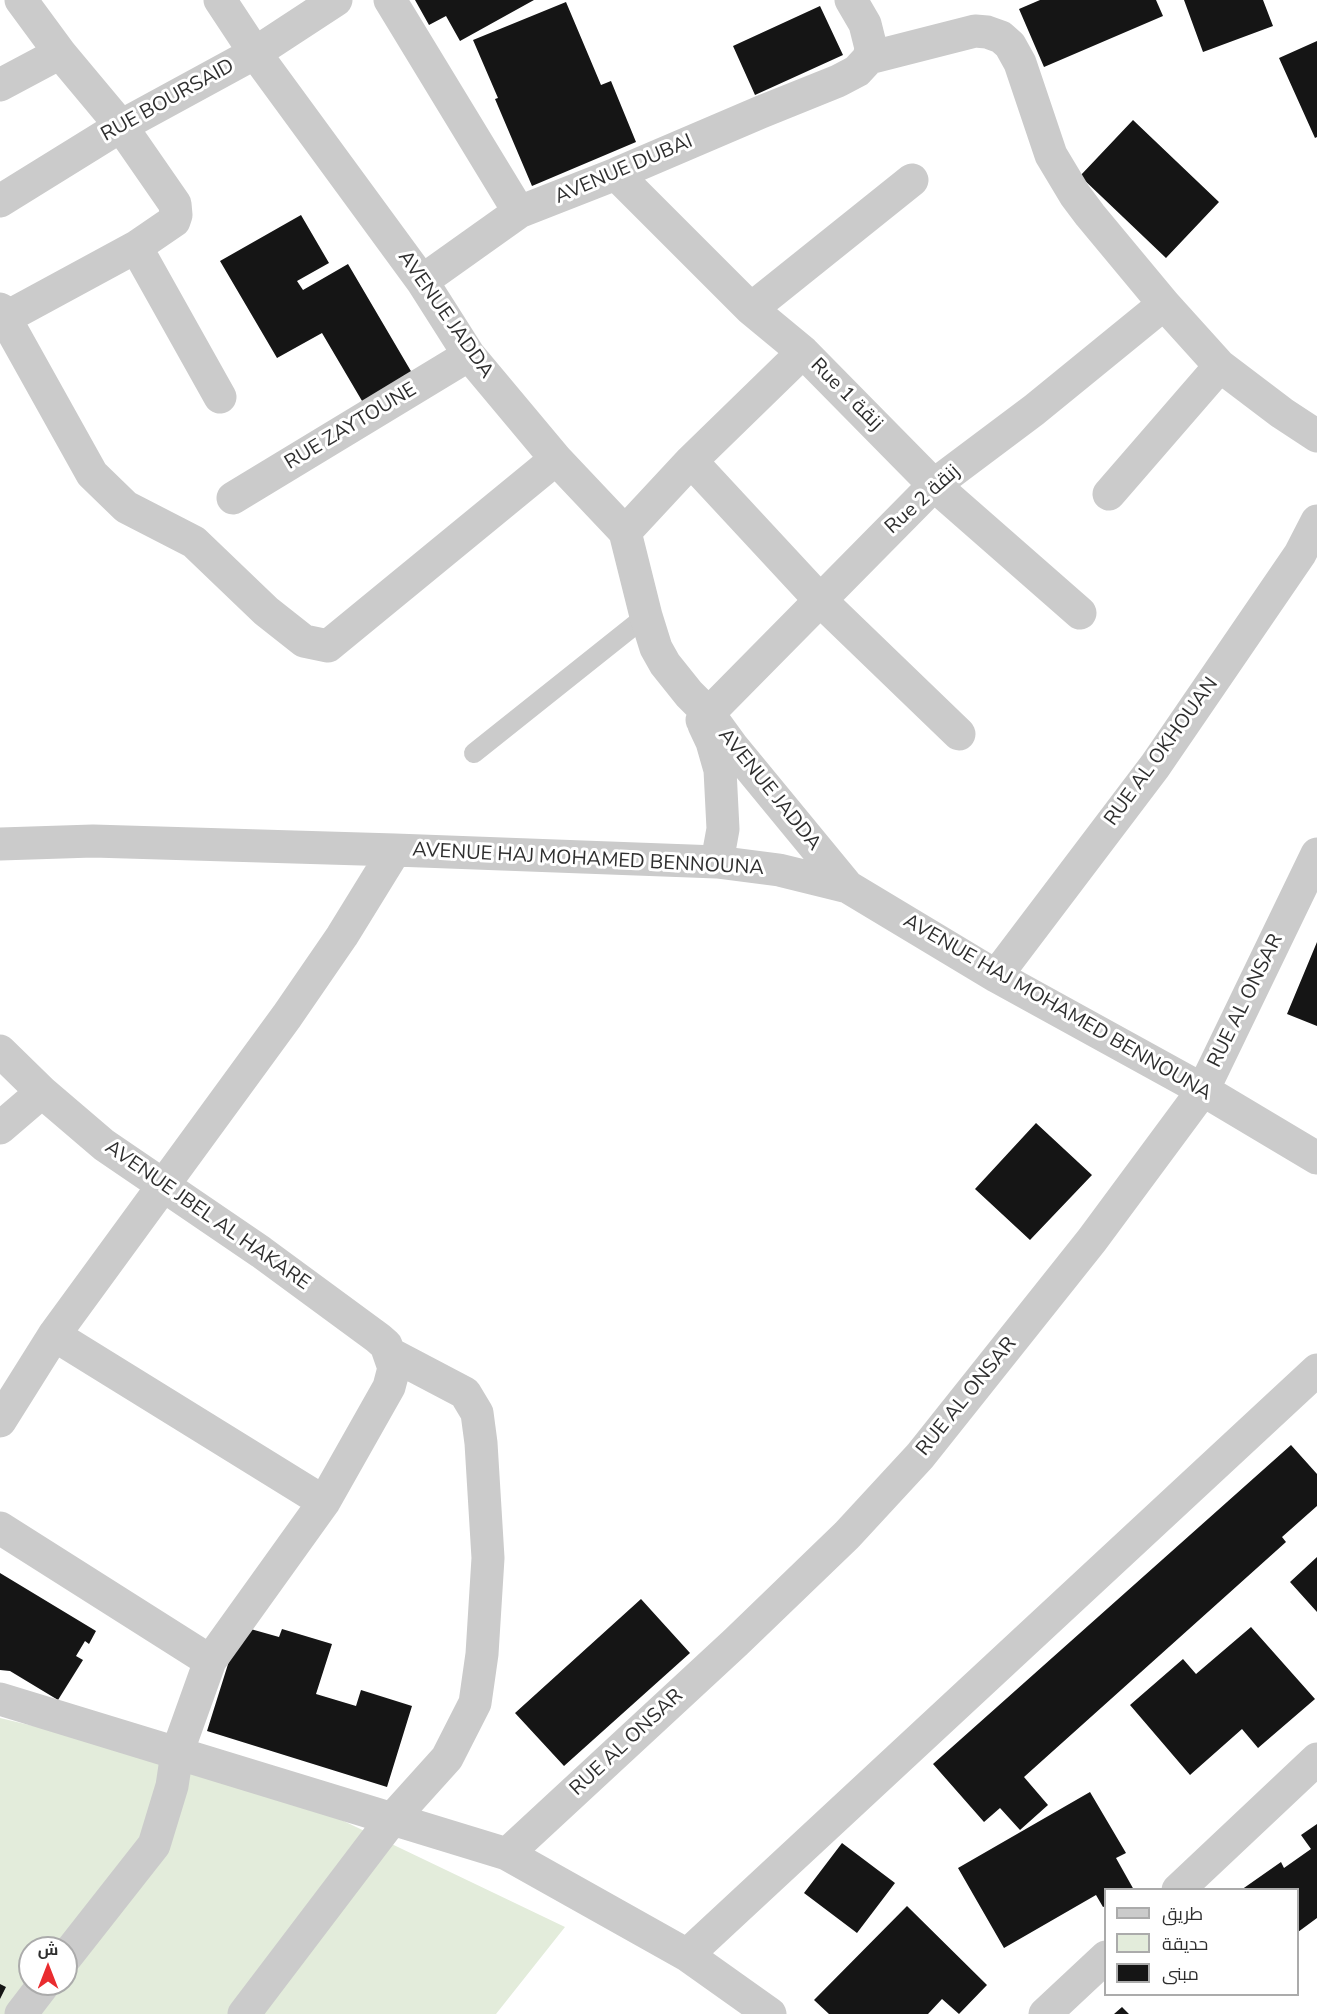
<!DOCTYPE html>
<html>
<head>
<meta charset="utf-8">
<style>
	body { margin:0 }
	#map { position:relative; width:1317px; height:2014px; overflow:hidden; background:#fff; font-family:"Nunito Sans",Cairo,sans-serif }
	canvas { display:block }
	.legend { position:absolute; left:1104px; top:1888px; width:195px; height:108px; box-sizing:border-box; background:#fff; border:2px solid #ababab; margin:0; padding:8px 10px; list-style:none; font-size:18px; color:#2e2e2e }
	.legend li { display:flex; align-items:center; gap:12px; height:30px }
	.legend b { width:30px; border:2px solid #ababab }
	.north { position:absolute; left:18px; top:1936px; width:60px; height:60px; box-sizing:border-box; background:#fff; border:2px solid #ababab; border-radius:50%; rotate:0deg; font-size:16px; font-weight:700; line-height:24px; text-align:center; color:#2e2e2e }
	.north::after { content:''; display:block; margin:auto; width:21px; height:27px; background:#e92c2f; clip-path:polygon(50% 0,100% 100%,50% 72%,0 100%) }
</style>
</head>
<body>
<div id="map">
<canvas width="1317" height="2014"></canvas>
<ul class="legend">
<li><b style="height:8px;background:#cbcbcb"></b>طريق</li>
<li><b style="height:16px;background:#e3ecdb"></b>حديقة</li>
<li><b style="height:16px;background:#151515"></b>مبنى</li>
</ul>
<div class="north">ش</div>
</div>
<script>
const context = document.querySelector('canvas').getContext('2d');
context.lineJoin = 'round';
function paint(path, color) {
  context.fillStyle = color;
  context.fill(path, 'evenodd');
}
function poly(rows) {
  const path = new Path2D();
  for (const r of rows) {
    path.moveTo(r[0], r[1]);
    for (let i = 2; i < r.length; i += 2) path.lineTo(r[i], r[i + 1]);
  }
  return path;
}
function stroke(path, color, width, dash) {
  context.strokeStyle = color;
  context.lineWidth = width;
  context.lineCap = dash ? 'butt' : 'round';
  context.setLineDash(dash || []);
  context.stroke(path);
}
function drawText(font, color, halo, rows, align = 'center') {
  context.font = font + ' "Nunito Sans",Cairo,sans-serif';
  context.lineWidth = 6;
  context.setLineDash([]);
  context.textBaseline = 'middle';
  context.strokeStyle = halo;
  context.fillStyle = color;
  for (const [text, x, y, turn = 0] of rows) {
    context.save();
    context.translate(x, y);
    context.rotate((+turn || 0) * Math.PI / 180);
    context.textAlign = isNaN(turn) ? turn : align;
    if (halo) context.strokeText(text, 0, 0);
    context.fillText(text, 0, 0);
    context.restore();
  }
}
paint(poly([
	[0,1718,258,1780,565,1927,496,2014,0,2014],
	[30,1948,66,1948,66,1984,30,1984]
]), '#e3ecdb');
paint(poly([
	[415,0,534,0,460,41,446,16,429,25],
	[1040,0,1156,0,1163,16,1044,67,1019,9],
	[1184,0,1263,0,1273,26,1203,52],
	[566,2,601,85,611,81,636,142,532,186,495,99,498,98,473,40],
	[820,6,843,55,755,95,733,46],
	[1317,41,1317,137,1315,138,1279,58],
	[1133,120,1219,202,1166,258,1080,176],
	[301,215,329,263,297,281,303,290,348,264,415,378,365,406,322,333,277,358,220,261],
	[1317,942,1317,1026,1287,1014],
	[1036,1123,1092,1175,1030,1240,975,1189],
	[1291,1445,1317,1474,1317,1506,1282,1537,1286,1542,1024,1777,1048,1805,1020,1830,1000,1808,984,1822,933,1764],
	[1317,1557,1317,1612,1290,1582],
	[0,1573,96,1631,89,1644,85,1641,76,1656,83,1660,58,1700,10,1671,0,1670],
	[641,1599,690,1653,564,1766,515,1713],
	[240,1626,279,1637,282,1629,332,1644,316,1694,356,1706,361,1690,412,1706,387,1787,207,1731],
	[1251,1627,1315,1699,1258,1748,1242,1729,1190,1775,1130,1705,1183,1659,1196,1674],
	[1090,1792,1126,1853,1116,1858,1134,1890,1106,1890,1106,1906,1103,1907,1096,1895,1004,1948,958,1868],
	[1317,1824,1317,1918,1298,1932,1298,1890,1241,1890,1281,1862,1284,1868,1311,1849,1301,1835],
	[842,1843,895,1883,857,1933,804,1893],
	[907,1906,987,1985,959,2014,942,1999,928,2014,829,2014,814,2000],
	[0,1984,6,1987,0,1999],
	[1122,2007,1129,2014,1114,2014]
]), '#151515');
stroke(poly([
	[474,753,646,616]
]), '#cbcbcb', 20);
stroke(poly([
	[21,0,60,53,121,126,175,204,176,215,174,221,136,247,220,397],
	[220,0,255,53,422,281,469,355,556,459,625,532,646,616,656,648,665,664,689,694,708,713,732,746,848,887],
	[390,0,519,212],
	[869,58,975,31,987,32,1001,37,1010,45,1020,63,1051,155,1075,195,1090,215,1164,304,1220,366,1282,413,1317,436],
	[0,85,60,53],
	[616,174,751,309,803,352,934,485,1080,613],
	[0,201,121,126,255,53,336,0],
	[422,281,519,212,616,174,761,112,838,81,857,71,869,58,871,48,865,24,851,0],
	[0,309,92,474,126,507,194,542,266,611,304,641,328,646,556,459],
	[751,309,912,180],
	[5,318,136,247],
	[691,461,820,600,959,734],
	[1109,494,1220,366],
	[233,498,469,355],
	[625,532,691,461,803,352],
	[702,720,934,485,1034,410,1164,304],
	[704,725,712,742,720,770,723,829,717,862],
	[0,844,93,841,395,850,717,862,779,870,848,887,996,976,1203,1090,1317,1158],
	[996,976,1155,766,1300,554,1317,521],
	[0,1051,42,1092,104,1145,261,1252,378,1338,386,1345,394,1368,389,1387,324,1502,210,1661,177,1753,172,1786,154,1845,66,1957],
	[0,1128,42,1092],
	[54,1335,324,1502],
	[0,1421,54,1335,287,1016,342,936,395,850],
	[0,1528,210,1661],
	[0,1699,507,1854,687,1955,770,2014],
	[507,1854,736,1642,847,1535,920,1456,1092,1240,1203,1090,1317,854],
	[1178,1890,1317,1759],
	[687,1955,1317,1370],
	[21,2014,44,1984],
	[244,2014,392,1819,447,1758,475,1703,482,1654,488,1558,481,1443,477,1413,465,1393,389,1353],
	[1045,2014,1106,1957]
]), '#cbcbcb', 33);
drawText('20px', '#2e2e2e', '#fff', [
	["RUE BOURSAID",168,101,-29],
	["AVENUE DUBAI",624,170,-23],
	["AVENUE JADDA",445,315,55],
	["Rue 1 زنقة",846,395,45],
	["RUE ZAYTOUNE",351,427,-31],
	["Rue 2 زنقة",923,500,-42],
	["RUE AL OKHOUAN",1162,752,-54],
	["AVENUE JADDA",769,790,51],
	["AVENUE HAJ MOHAMED BENNOUNA",588,860,3],
	["RUE AL ONSAR",1246,1001,-64],
	["AVENUE HAJ MOHAMED BENNOUNA",1057,1008,30],
	["AVENUE JBEL AL HAKARE",207,1216,35],
	["RUE AL ONSAR",967,1397,-51],
	["RUE AL ONSAR",627,1743,-43]
]);
</script>
</body>
</html>
